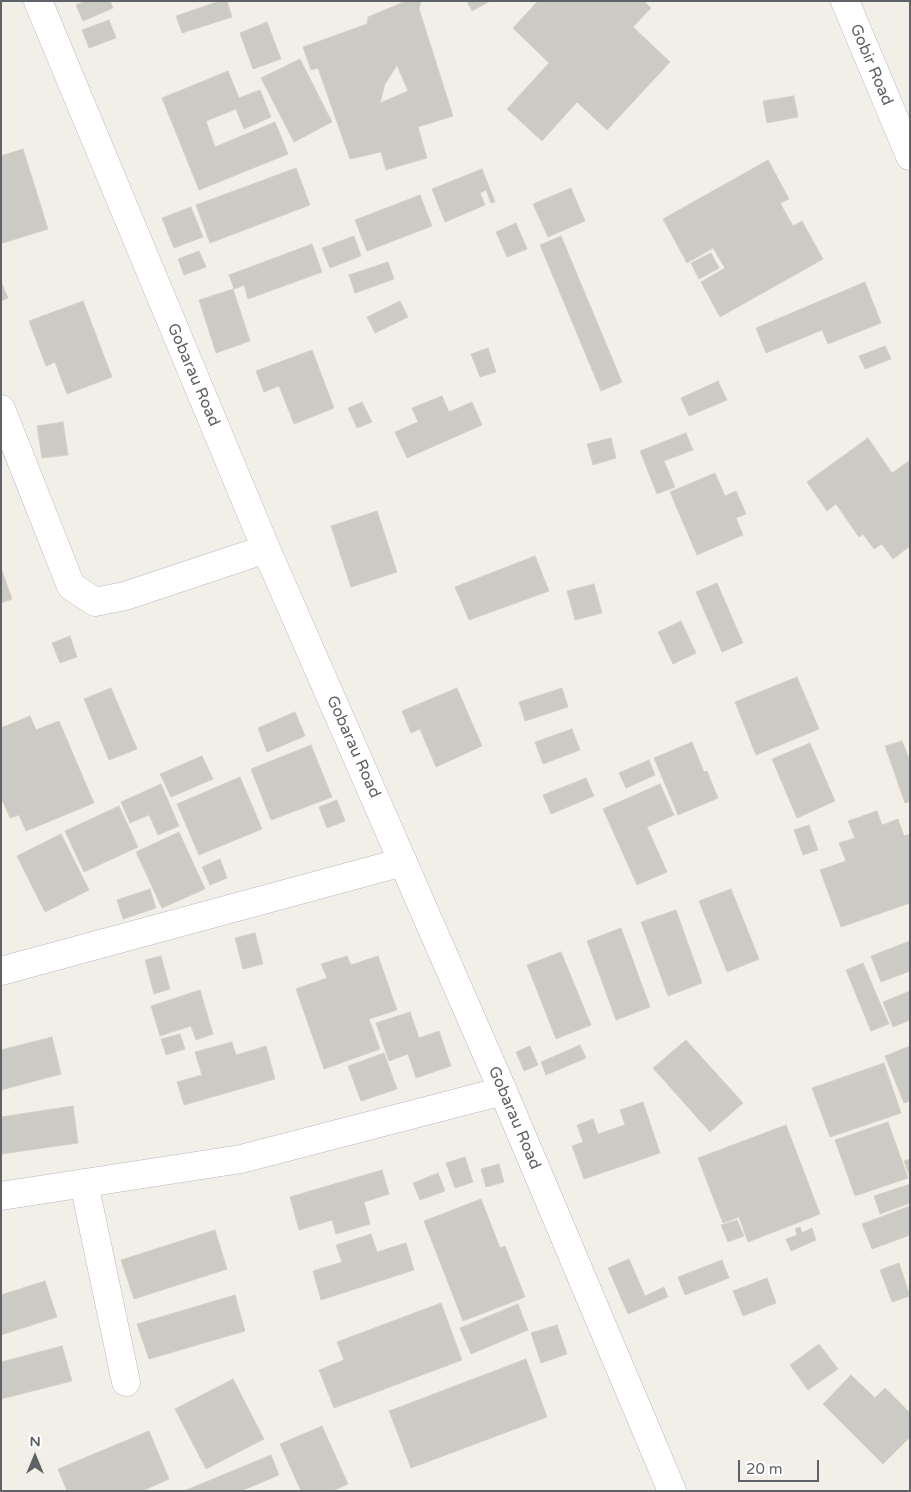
<!DOCTYPE html>
<html>
<head>
<meta charset="utf-8">
<style>
	body { margin:0 }
	#map { position:relative; width:911px; height:1492px; overflow:hidden; background:#f1efe8; font-family:"Varela Round",sans-serif }
	canvas { display:block }
	.frame { position:absolute; inset:0; border:2px solid #5f6368; pointer-events:none }
	.north { position:absolute; left:10px; top:1432px; width:50px; height:50px; -webkit-text-stroke:4px #fff; paint-order:stroke; rotate:0deg; font-size:14px; font-weight:700; line-height:20px; text-align:center; color:#5f6368 }
	.north::after { content:''; display:block; margin:auto; width:18px; height:22px; background:#5f6368; clip-path:polygon(50% 0,100% 100%,50% 72%,0 100%) }
	.scale { position:absolute; left:738px; top:1460px; width:81px; height:22px; box-sizing:border-box; border:2px solid #5f6368; border-top:0; padding-left:6px; font-size:15px; line-height:18px; white-space:nowrap; color:#5f6368; -webkit-text-stroke:4px #fff; paint-order:stroke }
</style>
</head>
<body>
<div id="map">
<canvas width="911" height="1492"></canvas>
<div class="frame"></div>
<div class="north">N</div>
<div class="scale">20 m</div>
</div>
<script>
const context = document.querySelector('canvas').getContext('2d');
context.lineJoin = 'round';
function paint(path, color) {
  context.fillStyle = color;
  context.fill(path, 'evenodd');
}
function poly(rows) {
  const path = new Path2D();
  for (const r of rows) {
    path.moveTo(r[0], r[1]);
    for (let i = 2; i < r.length; i += 2) path.lineTo(r[i], r[i + 1]);
  }
  return path;
}
function stroke(path, color, width, dash) {
  context.strokeStyle = color;
  context.lineWidth = width;
  context.lineCap = dash ? 'butt' : 'round';
  context.setLineDash(dash || []);
  context.stroke(path);
}
function drawText(font, color, halo, rows, align = 'center') {
  context.font = font + ' "Varela Round",sans-serif';
  context.lineWidth = 4;
  context.setLineDash([]);
  context.textBaseline = 'middle';
  context.strokeStyle = halo;
  context.fillStyle = color;
  for (const [text, x, y, turn = 0] of rows) {
    context.save();
    context.translate(x, y);
    context.rotate((+turn || 0) * Math.PI / 180);
    context.textAlign = isNaN(turn) ? turn : align;
    if (halo) context.strokeText(text, 0, 0);
    context.fillText(text, 0, 0);
    context.restore();
  }
}
const building = poly([
	[86,1,110,1,113,8,83,21,76,5,86,1],
	[220,1,227,1,232,17,182,33,176,16,220,1],
	[406,1,421,1,419,9,453,116,418,127,427,158,386,170,381,152,350,159,318,68,311,70,303,47,367,24,368,17,406,1],
	[397,65,408,91,380,103,385,84,397,65],
	[467,1,490,1,472,11,467,1],
	[538,1,644,1,651,8,633,27,670,62,607,130,577,102,542,141,507,109,549,63,513,28,538,1],
	[109,20,116,38,89,48,82,30,109,20],
	[267,22,281,59,253,69,240,33,267,22],
	[300,59,332,122,294,142,261,78,300,59],
	[228,71,239,98,260,90,271,117,244,129,236,109,206,121,215,147,275,122,288,154,199,190,162,98,228,71],
	[794,96,798,117,767,123,763,101,794,96],
	[23,149,48,229,3,243,1,239,1,156,23,149],
	[768,160,789,199,780,203,793,226,802,221,823,259,720,317,701,282,725,268,713,248,687,263,663,219,768,160],
	[296,168,310,205,210,243,196,205,296,168],
	[482,169,495,202,491,203,486,190,480,193,485,205,445,222,432,189,482,169],
	[571,188,585,221,548,237,533,204,571,188],
	[420,195,432,226,367,251,355,220,420,195],
	[191,207,203,237,174,248,162,218,191,207],
	[516,223,527,249,507,257,496,232,516,223],
	[354,236,361,256,330,268,322,248,354,236],
	[561,236,622,382,601,391,540,245,561,236],
	[312,244,322,272,248,299,244,285,234,289,229,275,312,244],
	[199,251,206,267,184,275,178,259,199,251],
	[711,253,719,268,699,279,691,263,711,253],
	[388,262,394,279,355,293,349,275,388,262],
	[1,282,8,298,1,301,1,282],
	[865,282,881,323,828,344,822,330,766,353,756,328,865,282],
	[233,289,250,341,216,353,199,300,233,289],
	[83,301,112,377,67,394,55,362,46,366,29,321,83,301],
	[400,301,408,317,375,333,367,317,400,301],
	[885,346,891,359,865,369,859,356,885,346],
	[488,348,496,372,480,377,471,354,488,348],
	[312,350,334,408,294,424,279,386,264,392,256,371,312,350],
	[718,381,727,400,689,416,681,398,718,381],
	[442,396,449,412,472,402,482,425,407,458,395,432,418,422,412,408,442,396],
	[362,402,372,422,357,428,348,408,362,402],
	[63,422,68,455,42,458,37,426,63,422],
	[686,433,693,450,664,461,675,487,657,494,640,451,686,433],
	[611,438,616,458,593,465,587,444,611,438],
	[868,438,892,473,909,461,910,462,910,546,893,559,882,544,874,549,863,534,859,537,836,504,827,511,807,482,868,438],
	[715,473,725,496,736,491,746,514,736,518,743,535,697,555,670,492,715,473],
	[377,511,397,572,351,587,331,526,377,511],
	[535,556,549,591,469,620,455,587,535,556],
	[1,568,12,599,1,603,1,568],
	[717,583,743,643,722,652,696,592,717,583],
	[594,584,602,613,575,620,567,591,594,584],
	[681,621,696,653,673,664,658,632,681,621],
	[70,636,77,657,60,663,52,643,70,636],
	[797,677,819,729,756,755,735,702,797,677],
	[111,688,137,749,109,760,84,699,111,688],
	[457,688,482,746,436,767,420,729,411,733,402,711,457,688],
	[562,688,568,707,525,721,519,702,562,688],
	[295,712,305,736,267,752,258,728,295,712],
	[30,716,36,730,59,721,94,803,26,831,19,815,10,818,1,797,1,728,30,716],
	[572,729,580,750,543,764,535,742,572,729],
	[902,741,910,761,910,801,905,803,885,746,902,741],
	[692,742,704,772,707,771,718,798,678,815,654,758,692,742],
	[810,743,835,801,797,818,772,759,810,743],
	[311,745,332,797,271,820,251,769,311,745],
	[202,756,213,779,171,797,160,774,202,756],
	[649,760,655,775,626,788,619,773,649,760],
	[240,777,262,829,199,855,177,804,240,777],
	[586,778,594,796,551,814,543,795,586,778],
	[161,784,179,826,158,835,149,815,130,823,121,802,161,784],
	[660,784,674,815,647,827,667,872,637,885,603,809,660,784],
	[337,800,345,821,327,828,319,807,337,800],
	[119,806,138,847,84,872,65,831,119,806],
	[877,811,882,825,898,819,904,836,910,834,910,903,841,927,820,870,846,861,839,843,855,838,848,821,877,811],
	[809,825,818,850,803,855,794,830,809,825],
	[179,832,205,889,162,908,136,852,179,832],
	[61,834,89,890,45,912,17,856,61,834],
	[220,859,227,878,210,885,202,867,220,859],
	[150,889,156,908,123,919,117,900,150,889],
	[731,889,759,959,727,972,699,901,731,889],
	[676,910,702,983,668,996,641,922,676,910],
	[621,928,650,1007,616,1020,587,941,621,928],
	[255,933,263,964,243,969,235,938,255,933],
	[910,941,910,971,881,982,871,956,910,941],
	[561,952,591,1025,556,1039,527,965,561,952],
	[161,956,170,989,154,994,145,960,161,956],
	[347,956,351,965,378,956,397,1010,369,1019,380,1049,324,1069,296,989,327,978,321,964,347,956],
	[863,963,889,1024,871,1031,846,970,863,963],
	[200,990,213,1034,196,1040,191,1026,160,1036,151,1006,200,990],
	[910,991,910,1020,893,1027,883,1002,910,991],
	[410,1012,419,1038,439,1031,451,1066,416,1078,408,1054,389,1061,376,1023,410,1012],
	[180,1034,185,1049,166,1055,161,1039,180,1034],
	[52,1037,61,1074,1,1090,1,1050,52,1037],
	[686,1040,743,1103,710,1132,653,1068,686,1040],
	[232,1042,236,1055,266,1046,275,1079,184,1105,177,1082,202,1075,195,1052,232,1042],
	[580,1045,586,1058,546,1075,541,1062,580,1045],
	[530,1046,538,1065,524,1071,516,1052,530,1046],
	[910,1046,910,1101,904,1103,885,1056,910,1046],
	[384,1053,397,1089,361,1101,348,1066,384,1053],
	[884,1063,901,1113,830,1137,812,1088,884,1063],
	[643,1102,660,1153,584,1179,572,1146,583,1142,577,1125,593,1119,598,1134,625,1125,620,1110,643,1102],
	[73,1106,78,1143,1,1154,1,1117,73,1106],
	[888,1122,908,1178,855,1196,835,1140,888,1122],
	[786,1125,820,1214,748,1242,739,1217,723,1223,698,1158,786,1125],
	[465,1157,473,1182,455,1188,446,1163,465,1157],
	[910,1159,910,1177,904,1161,910,1159],
	[499,1164,504,1182,486,1187,481,1169,499,1164],
	[382,1170,389,1194,364,1202,370,1224,336,1234,332,1220,299,1230,290,1197,382,1170],
	[438,1173,445,1191,420,1200,413,1183,438,1173],
	[910,1184,910,1203,880,1214,874,1196,910,1184],
	[481,1199,500,1248,505,1246,525,1297,463,1321,424,1221,481,1199],
	[910,1206,910,1235,872,1249,862,1224,910,1206],
	[737,1220,744,1236,728,1242,721,1225,737,1220],
	[800,1227,802,1233,812,1228,816,1240,791,1251,786,1239,797,1235,795,1229,800,1227],
	[215,1230,227,1269,134,1299,121,1260,215,1230],
	[371,1234,377,1252,406,1243,414,1270,321,1300,313,1271,342,1262,336,1245,371,1234],
	[629,1259,645,1296,664,1287,668,1297,628,1314,608,1268,629,1259],
	[722,1260,729,1278,685,1295,678,1277,722,1260],
	[899,1263,910,1296,892,1302,880,1270,899,1263],
	[767,1278,776,1303,743,1316,733,1291,767,1278],
	[45,1281,57,1317,1,1335,1,1295,45,1281],
	[235,1295,245,1331,149,1359,137,1324,235,1295],
	[441,1303,462,1360,334,1408,319,1370,344,1360,337,1342,441,1303],
	[518,1304,528,1330,471,1354,460,1328,518,1304],
	[557,1325,567,1354,541,1363,531,1333,557,1325],
	[819,1344,838,1369,808,1390,790,1365,819,1344],
	[62,1346,72,1381,1,1399,1,1362,62,1346],
	[526,1359,547,1417,411,1468,389,1411,526,1359],
	[851,1375,875,1398,885,1388,910,1413,910,1437,883,1464,823,1404,851,1375],
	[233,1379,264,1439,206,1469,175,1409,233,1379],
	[322,1426,348,1484,332,1491,301,1491,280,1444,322,1426],
	[149,1431,169,1479,142,1491,67,1491,58,1469,149,1431],
	[271,1455,279,1475,241,1491,184,1491,271,1455]
]);
paint(building, '#cccac5');
stroke(building, '#d6d1c6', 1);
const minor = poly([
	[38,1,266,549,503,1091,672,1491],
	[845,1,910,156],
	[1,409,71,586,95,602,125,596,266,549],
	[1,971,403,862],
	[84,1183,126,1382],
	[1,1196,241,1159,503,1091]
]);
stroke(minor, '#b5b8bc', 29);
stroke(minor, '#fff', 28);
drawText('16px', '#5f6368', '#fff', [
	["Gobir Road",871,65,67],
	["Gobarau Road",193,375,67],
	["Gobarau Road",353,747,66],
	["Gobarau Road",514,1118,67]
]);
</script>
</body>
</html>
